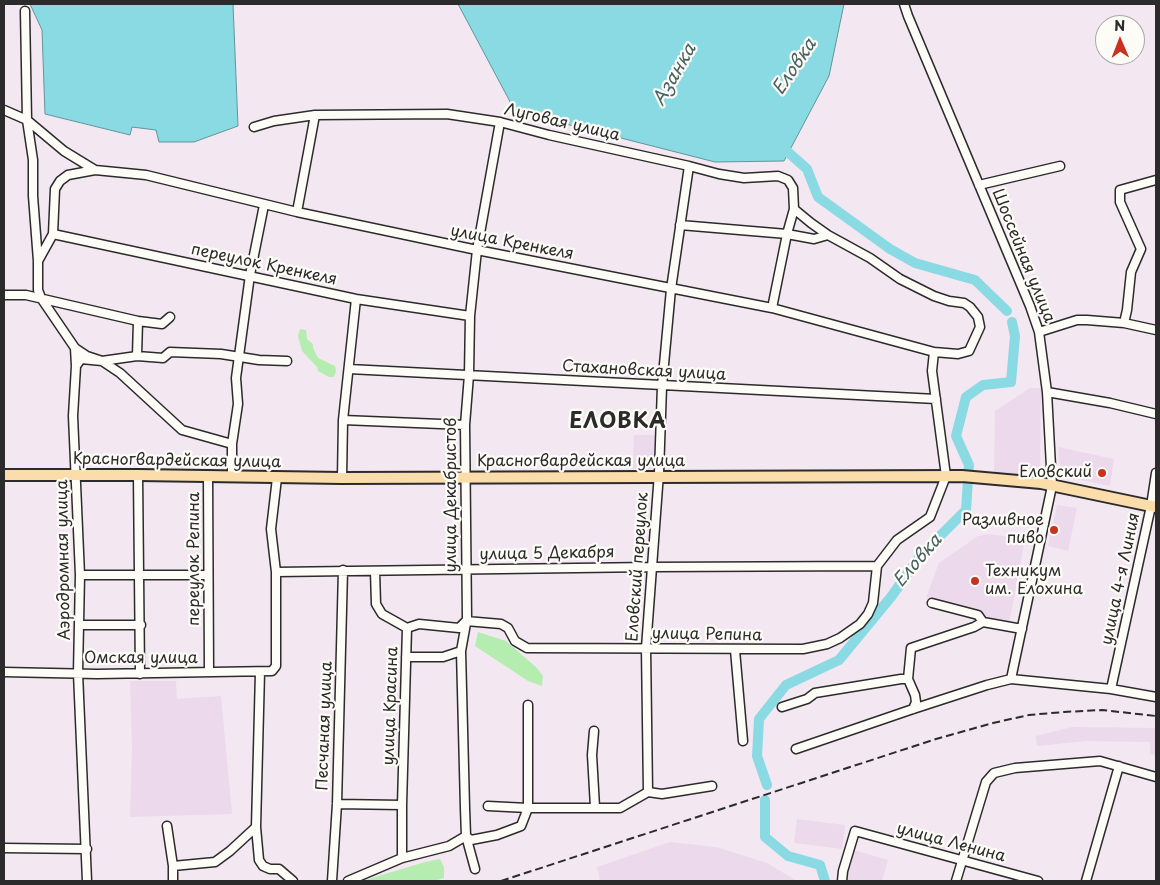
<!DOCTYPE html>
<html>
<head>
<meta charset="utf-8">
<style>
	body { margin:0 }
	#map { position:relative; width:1160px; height:885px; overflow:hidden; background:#f3e7f1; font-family:"Playpen Sans",sans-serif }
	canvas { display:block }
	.frame { position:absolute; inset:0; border:5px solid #2b2b2b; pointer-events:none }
	.north { position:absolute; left:1095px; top:15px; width:50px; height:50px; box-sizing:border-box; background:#fdfcf7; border:1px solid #a9a8a5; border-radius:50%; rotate:359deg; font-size:14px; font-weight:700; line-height:20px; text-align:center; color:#2b2b2b }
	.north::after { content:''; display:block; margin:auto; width:18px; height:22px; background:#c8321e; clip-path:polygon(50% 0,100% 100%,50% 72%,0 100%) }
</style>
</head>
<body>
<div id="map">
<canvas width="1160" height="885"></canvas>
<div class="frame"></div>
<div class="north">N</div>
</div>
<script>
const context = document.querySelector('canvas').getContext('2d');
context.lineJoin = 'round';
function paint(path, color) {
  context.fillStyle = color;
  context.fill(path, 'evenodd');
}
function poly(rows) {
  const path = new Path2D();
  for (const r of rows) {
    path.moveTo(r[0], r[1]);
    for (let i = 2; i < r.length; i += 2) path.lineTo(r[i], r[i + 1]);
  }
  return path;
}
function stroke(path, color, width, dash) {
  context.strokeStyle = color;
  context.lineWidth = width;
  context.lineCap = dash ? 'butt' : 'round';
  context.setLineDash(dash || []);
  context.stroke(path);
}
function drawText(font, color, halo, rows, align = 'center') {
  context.font = font + ' "Playpen Sans",sans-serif';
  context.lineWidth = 4.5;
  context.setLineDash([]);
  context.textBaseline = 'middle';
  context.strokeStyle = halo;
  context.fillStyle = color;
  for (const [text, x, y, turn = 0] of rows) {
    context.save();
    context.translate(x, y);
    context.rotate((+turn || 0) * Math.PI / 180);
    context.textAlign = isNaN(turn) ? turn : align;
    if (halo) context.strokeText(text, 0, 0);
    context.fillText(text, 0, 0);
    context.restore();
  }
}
paint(poly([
	[1030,388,1041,388,1040,478,994,478,995,411],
	[634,435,656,435,656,469,633,469],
	[1058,447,1114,459,1110,486,1061,476],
	[1057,505,1077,508,1068,551,1048,546],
	[989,534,1025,539,1009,624,989,621,985,614,926,598,939,563,978,536],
	[130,681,176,681,177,699,221,696,232,814,130,817,132,749],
	[1072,727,1156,728,1156,755,1150,754,1150,742,1086,741,1037,746,1036,736],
	[797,819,845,825,842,849,794,843],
	[670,842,716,847,767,863,797,881,600,881,597,867],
	[854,850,888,860,882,881,845,881]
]), '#ecd9ec');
paint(poly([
	[300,329,306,330,307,339,313,344,313,348,318,358,335,366,336,371,334,377,329,377,318,371,317,367,302,351,298,336],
	[478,632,506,641,537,668,543,676,542,686,528,681,475,646],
	[440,859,444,867,444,878,433,881,362,881,425,862]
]), '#b5edb0');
const water = poly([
	[30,4,233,4,238,126,194,142,159,142,156,130,132,127,130,135,45,114,42,30,30,4],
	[458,4,844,4,829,76,784,161,715,162,515,111,458,4]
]);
paint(water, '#89dae3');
stroke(water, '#639499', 1);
stroke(poly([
	[780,145,807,169,818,197,890,249,915,263,975,280,1007,311],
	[767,785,757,756,759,719,786,685,839,660,891,597,920,556,966,510,969,465,956,436,966,397,983,385,1011,382,1015,336,1012,322],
	[765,800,765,837,788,856,820,865,825,881]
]), '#89dae3', 10);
const minor = poly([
	[904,4,908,16,1030,306,1039,332,1047,392,1052,486,1011,679],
	[25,11,27,120,33,160,33,196,38,261,38,290,41,298,75,348,76,366,73,416,80,575,78,673,87,881],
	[4,110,27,120,64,151,95,170,146,175,297,212,477,250,772,308,934,352,958,354,969,351,980,327,978,317,970,307,964,303,949,301,934,296,900,279,870,258,828,235,814,239,787,234,680,225],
	[254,127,274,121,315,115,447,114,500,122,549,135,689,166,719,174,744,178,778,176,788,180,793,188,794,209,811,223,828,235],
	[979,185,1060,166],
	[297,212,315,115],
	[53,234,356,299,470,316],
	[38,261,53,234,55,189,60,181,68,175,95,170],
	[4,295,26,295,138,321,162,324,170,317],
	[772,308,787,234,794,209],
	[1124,323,1127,310,1131,272,1141,249,1120,202,1120,190,1156,180],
	[1039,332,1077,320,1087,320,1124,323,1156,330],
	[75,348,87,356,102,361,120,373,182,430,232,444],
	[137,356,138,321],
	[76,366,81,359,102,361,137,356,163,358,170,352,221,354,259,360,287,361],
	[349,369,936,399],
	[1047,392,1110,403,1156,414],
	[343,420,465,425],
	[138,475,140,674],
	[208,476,209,672],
	[232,476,232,444,238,404,236,378,250,275,264,205],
	[342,478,343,420,356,299],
	[877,566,897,540,930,517,946,476,932,371,934,352],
	[375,571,376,604,382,614,407,628,402,805,402,858],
	[276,572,651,567,877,566],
	[80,575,208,575],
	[932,603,978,615,983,622,1022,629],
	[79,625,141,625],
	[407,628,419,624,459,628,466,621,501,624,508,628,515,641,527,648,803,649,827,644,840,638,860,624,868,614,873,603,877,566],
	[735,650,743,741],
	[406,657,443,657,461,651],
	[4,672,97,674,272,671,276,666,276,572,271,529,277,478],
	[1111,689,1151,506,1156,473],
	[782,707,807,699,815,693,901,679,908,679],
	[913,709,916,702,915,695,908,679,911,648,974,627,983,622],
	[594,731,592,755,595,807],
	[796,749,913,709,987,685,1011,679,1111,689,1156,697],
	[648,792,646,648,659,473,662,386,671,289,689,166],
	[337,804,402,805],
	[488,806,528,808,528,705],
	[167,826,173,866,173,881],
	[256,827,260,672],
	[4,848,87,849],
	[173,866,215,862,230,851,256,827,259,860,263,866,270,869,279,869,293,881],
	[475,869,466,836,465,808,461,651,467,618,465,425,469,375,470,316,477,250,500,122],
	[332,881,337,804,343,570],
	[348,881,402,858,449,846,466,836,471,840,497,835,521,826,528,808,620,808,648,792,662,794,712,786],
	[842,881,843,871,855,831,1038,881],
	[956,881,986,782,994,773,1015,768,1100,761,1156,777],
	[1086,881,1119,766]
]);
const major = poly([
	[4,475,138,475,342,478,962,476,1041,483,1156,507]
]);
stroke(minor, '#2b2b2b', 11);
stroke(major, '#2b2b2b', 14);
stroke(minor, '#fdfcf7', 8);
stroke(major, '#faddab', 10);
stroke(poly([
	[501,881,936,739,993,723,1029,715,1064,712,1102,710,1156,716]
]), '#2b2b2b', 2, [8, 4]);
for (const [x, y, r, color] of [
	[1102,473,5,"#c8321e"],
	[1054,530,5,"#c8321e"],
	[975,581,5,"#c8321e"]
]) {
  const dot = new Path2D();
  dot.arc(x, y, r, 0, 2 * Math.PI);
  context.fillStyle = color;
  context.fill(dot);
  stroke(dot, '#fdfcf7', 2);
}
drawText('16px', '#2b2b2b', '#fdfcf7', [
	["Луговая улица",562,123,13],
	["улица Кренкеля",512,243,11],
	["Шоссейная улица",1023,256,68],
	["переулок Кренкеля",264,265,12],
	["Стахановская улица",644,371,3],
	["Красногвардейская улица",177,461,1],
	["Красногвардейская улица",581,462],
	["улица Декабристов",452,495,-90],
	["улица 5 Декабря",547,554,-1],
	["переулок Репина",195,559,-90],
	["Аэродромная улица",64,560,-91],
	["Еловский переулок",638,567,-86],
	["улица 4-я Линия",1121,579,-78],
	["улица Репина",707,635,1],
	["Омская улица",141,659],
	["улица Красина",391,706,-88],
	["Песчаная улица",325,726,-88],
	["улица Ленина",951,843,15]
]);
drawText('16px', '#2b2b2b', '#fdfcf7', [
	["Еловский",1092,473],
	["Разливное",1044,521],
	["пиво",1044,539],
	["Техникум",985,572,"left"],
	["им. Елохина",985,590,"left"]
], 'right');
drawText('italic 18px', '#476062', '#fdfcf7', [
	["Еловка",795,67,-56],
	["Азанка",675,75,-60],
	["Еловка",918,561,-49]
]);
context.letterSpacing = '1px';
drawText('bold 21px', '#2b2b2b', '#fdfcf7', [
	["ЕЛОВКА",618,422]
]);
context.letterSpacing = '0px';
</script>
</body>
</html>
